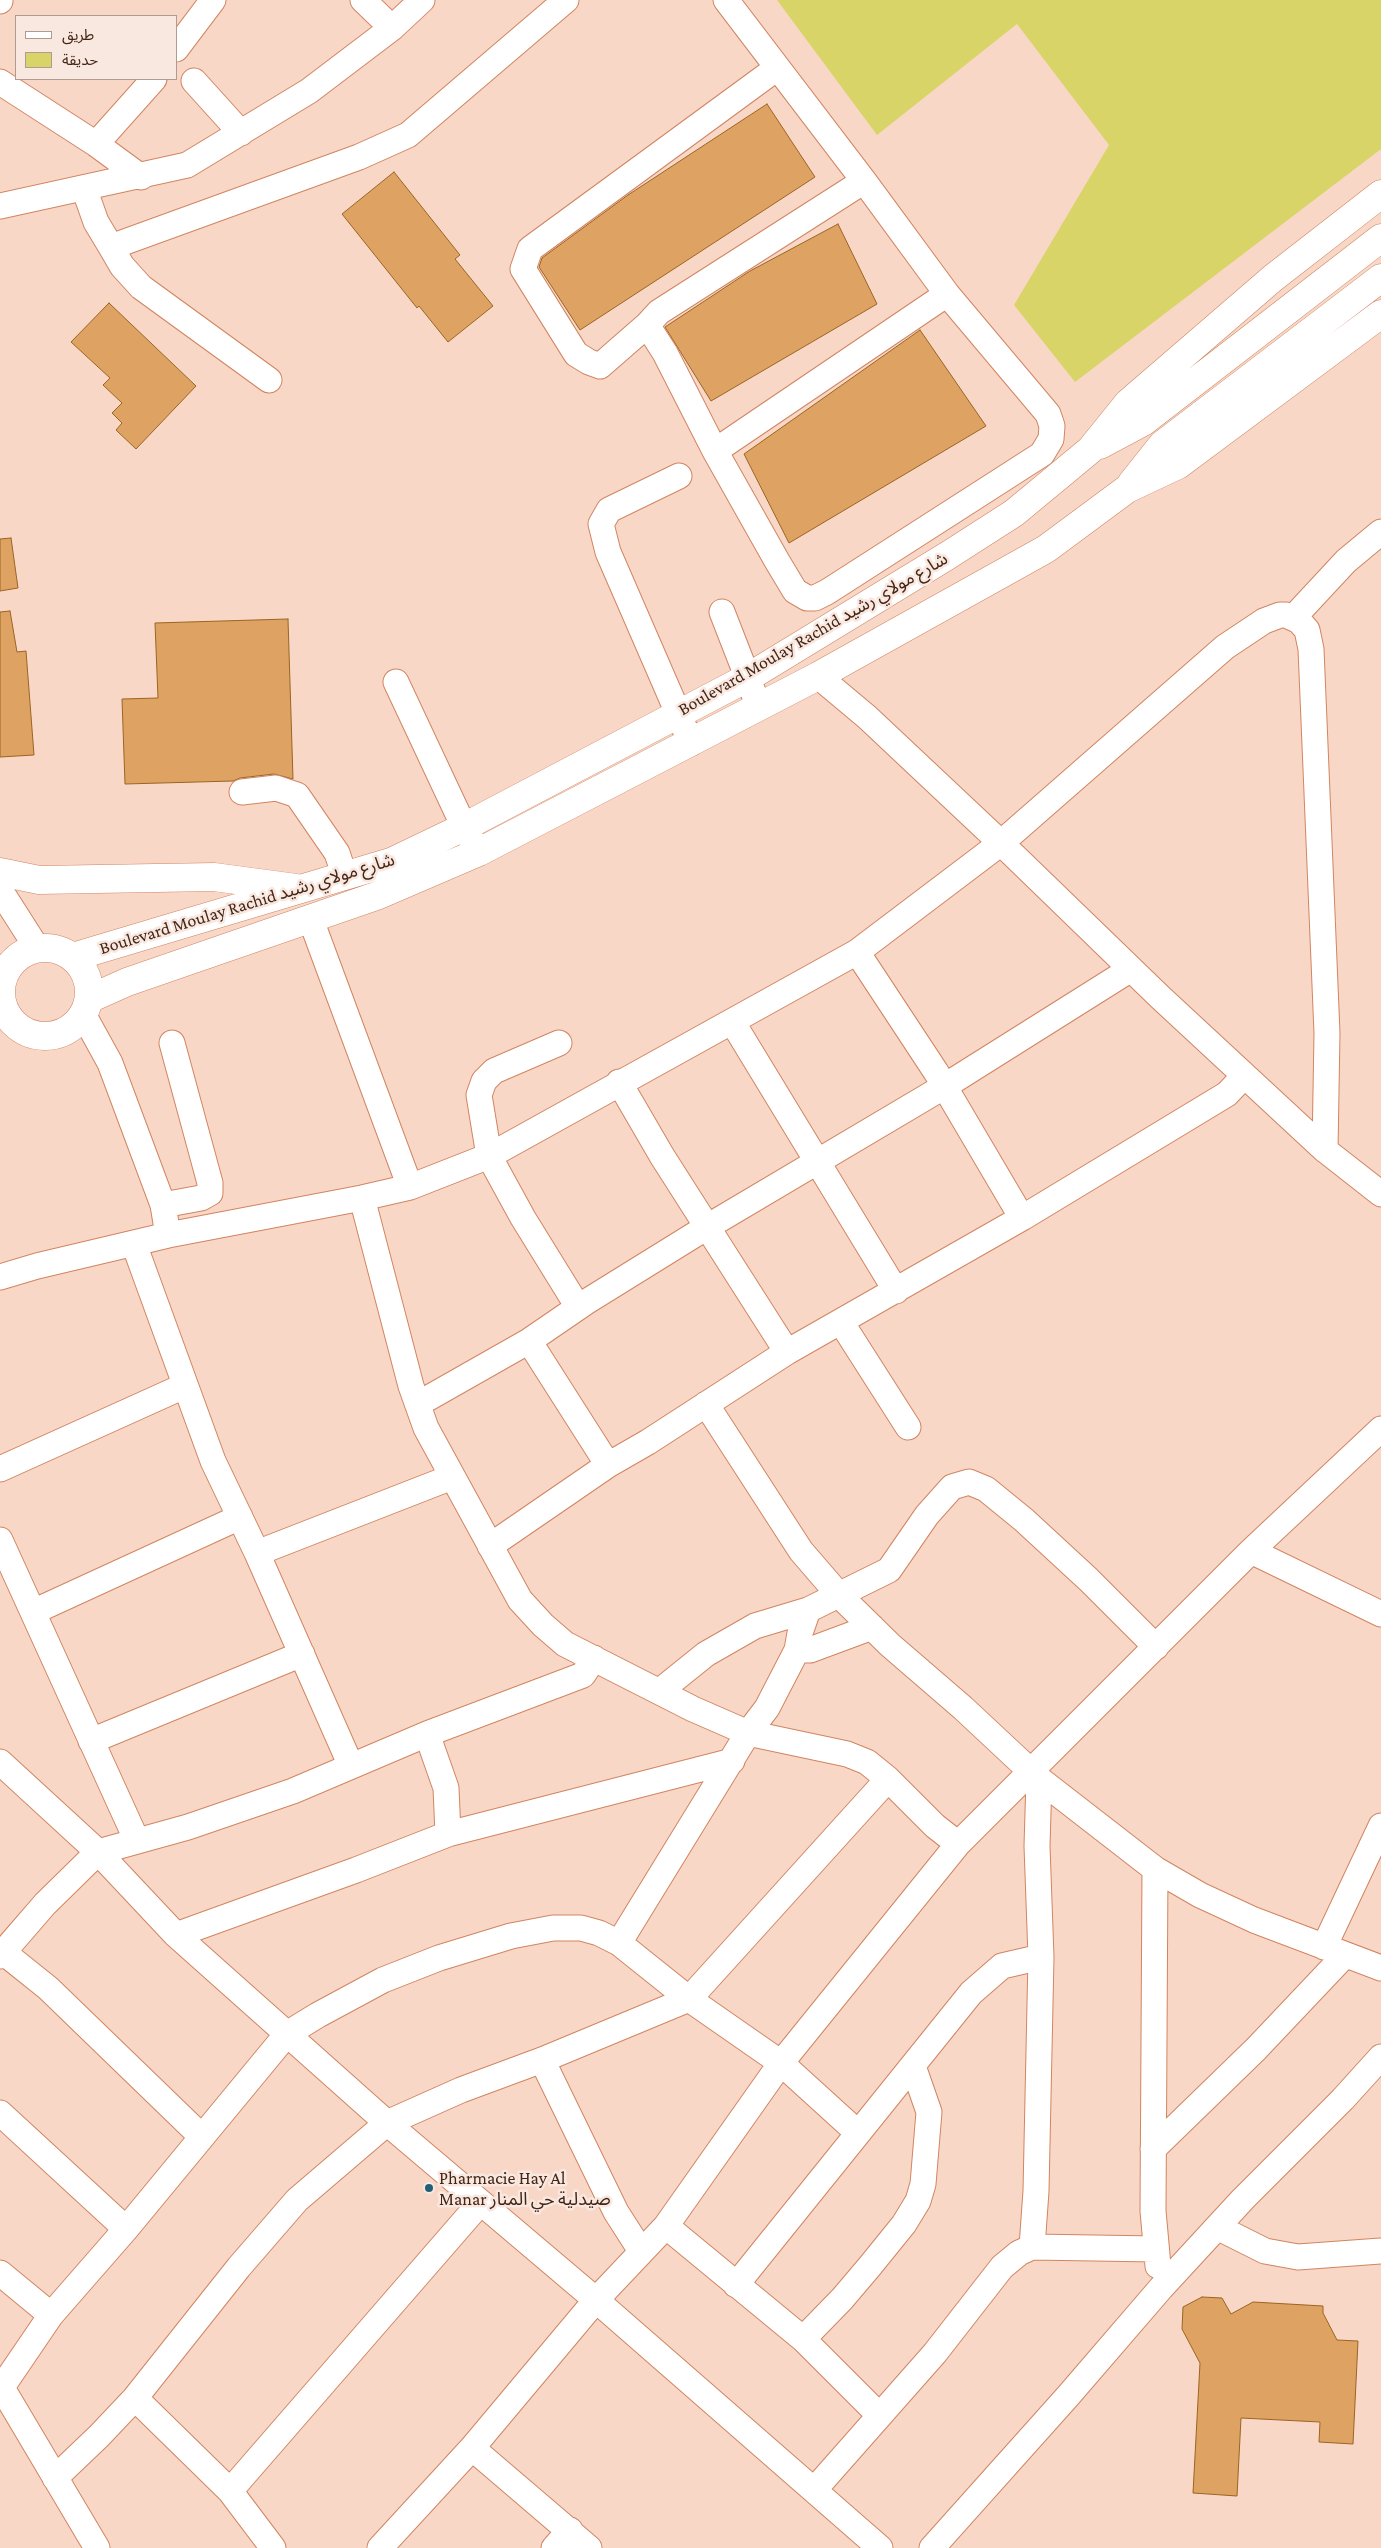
<!DOCTYPE html>
<html>
<head>
<meta charset="utf-8">
<style>
	body { margin:0 }
	#map { position:relative; width:1381px; height:2548px; overflow:hidden; background:#f8d7c7; font-family:"Crimson Pro","Noto Sans Arabic",serif }
	canvas { display:block }
	.legend { position:absolute; left:15px; top:15px; width:162px; height:65px; box-sizing:border-box; background:#f9e8e0; border:1px solid #b19a8f; margin:0; padding:6px 9px; list-style:none; font-size:15px; color:#442516 }
	.legend li { display:flex; align-items:center; gap:10px; height:25px }
	.legend b { width:25px; border:1px solid #b19a8f }
</style>
</head>
<body>
<div id="map">
<canvas width="1381" height="2548"></canvas>
<ul class="legend">
<li><b style="height:6px;background:#fff"></b>طريق</li>
<li><b style="height:14px;background:#d9d468"></b>حديقة</li>
</ul>
</div>
<script>
const context = document.querySelector('canvas').getContext('2d');
context.lineJoin = 'round';
function paint(path, color) {
  context.fillStyle = color;
  context.fill(path, 'evenodd');
}
function poly(rows) {
  const path = new Path2D();
  for (const r of rows) {
    if (r.length === 3) {
      path.moveTo(r[0] + r[2], r[1]);
      path.arc(r[0], r[1], r[2], 0, 2 * Math.PI);
      continue;
    }
    path.moveTo(r[0], r[1]);
    for (let i = 2; i < r.length; i += 2) path.lineTo(r[i], r[i + 1]);
  }
  return path;
}
function stroke(path, color, width, dash) {
  context.strokeStyle = color;
  context.lineWidth = width;
  context.lineCap = dash ? 'butt' : 'round';
  context.setLineDash(dash || []);
  context.stroke(path);
}
function drawText(font, color, halo, rows, align = 'center') {
  context.font = font + ' "Crimson Pro","Noto Sans Arabic",serif';
  context.lineWidth = 5;
  context.setLineDash([]);
  context.textBaseline = 'middle';
  context.strokeStyle = halo;
  context.fillStyle = color;
  for (const [text, x, y, turn = 0] of rows) {
    context.save();
    context.translate(x, y);
    context.rotate((+turn || 0) * Math.PI / 180);
    context.textAlign = isNaN(turn) ? turn : align;
    if (halo) context.strokeText(text, 0, 0);
    context.fillText(text, 0, 0);
    context.restore();
  }
}
paint(poly([
	[777,0,1381,0,1381,149,1075,382,1014,305,1109,145,1017,24,877,135]
]), '#d9d468');
const building = poly([
	[767,104,815,177,580,330,539,267,542,258,628,195,767,104],
	[394,172,460,255,455,259,493,306,448,342,419,306,417,308,342,214,394,172],
	[838,224,877,304,711,401,665,327,750,271,838,224],
	[109,303,196,386,136,449,116,430,122,423,112,413,122,403,103,385,110,378,71,342,109,303],
	[920,330,986,426,789,543,744,454,920,330],
	[11,538,18,588,0,591,0,539,11,538],
	[10,611,17,652,26,651,34,755,0,757,0,612,10,611],
	[288,619,293,779,274,774,240,778,233,781,125,784,122,699,158,698,155,623,288,619],
	[1202,2297,1222,2298,1231,2314,1253,2302,1323,2306,1323,2313,1337,2340,1358,2341,1353,2444,1319,2442,1320,2422,1241,2418,1237,2496,1193,2493,1200,2363,1182,2329,1183,2307,1202,2297]
]);
paint(building, '#dea263');
stroke(building, '#9b6421', 1);
const minor = poly([
	[363,0,392,28],
	[726,0,864,181,947,294,1048,414,1052,426,1051,439,1042,454,827,592,815,598,807,598,795,591,777,561,715,451,665,353,647,325,659,312,864,181],
	[0,1,0,0],
	[176,49,213,0],
	[194,81,241,133],
	[0,82,96,144,141,177],
	[96,144,154,79],
	[84,188,96,222,111,247,122,266,141,287,269,380],
	[0,206,187,165,309,91,392,28,422,0],
	[111,247,359,157,408,135,566,0],
	[647,325,600,366,589,362,576,354,523,269,530,249,777,68],
	[715,451,947,294],
	[679,476,609,510,601,524,608,552,691,743],
	[722,612,759,707],
	[1293,618,1346,561,1381,532],
	[818,676,867,717,1001,843,1160,997,1325,1150,1381,1194],
	[396,682,464,827,479,852],
	[242,792,276,788,297,795,337,853,345,877],
	[0,890,37,948],
	[311,920,410,1187],
	[857,952,936,1072,1022,1218],
	[83,1014,110,1063,163,1205,168,1235],
	[733,1023,896,1291],
	[559,1043,494,1071,484,1081,479,1095,489,1156,523,1218,578,1307],
	[619,1082,662,1156,787,1352],
	[362,1198,411,1386,426,1428,520,1600,543,1625,565,1644,693,1709,748,1733,847,1754,867,1762,888,1779,935,1826,958,1844],
	[163,1205,201,1198,210,1193,210,1183,172,1043],
	[134,1244,213,1461,257,1553,351,1766],
	[0,1277,37,1266,168,1235,362,1198,410,1187,489,1156,857,952,1001,843,1225,647,1264,621,1280,615,1286,615,1299,621,1307,630,1311,649,1327,1033,1325,1150],
	[841,1322,908,1427],
	[529,1341,608,1465],
	[418,1404,529,1341,586,1302,707,1227,945,1086,1131,969],
	[706,1404,801,1551,839,1595,890,1645,963,1708,1039,1779,1155,1869,1200,1895,1254,1920,1381,1968],
	[0,1469,184,1386],
	[0,1540,137,1841],
	[490,1546,608,1465,648,1442,787,1352,1022,1218,1227,1094,1244,1076],
	[1251,1551,1381,1614],
	[257,1553,452,1477],
	[33,1612,240,1517],
	[797,1650,810,1650,872,1627],
	[660,1691,706,1654,755,1626,808,1610],
	[427,1734,446,1788,448,1834],
	[91,1741,302,1654],
	[0,1762,98,1852,176,1935,387,2123,596,2300,880,2548],
	[1155,1869,1153,2211,1158,2266],
	[176,1935,356,1870,448,1834,732,1761],
	[619,1943,748,1733,767,1708,797,1650,800,1633,808,1610,889,1570,927,1515,952,1487,969,1482,986,1489,1024,1520,1089,1580,1156,1647],
	[1324,1947,1381,1826],
	[3,1952,48,1988,202,2137],
	[0,1956,45,1904,98,1852,188,1827,293,1791,427,1734,583,1675,594,1658],
	[542,2060,616,2212,641,2251],
	[0,2113,126,2229],
	[1153,2149,1256,2049,1345,1955],
	[666,2226,803,2339,879,2415],
	[1217,2227,1265,2251,1298,2257,1381,2251],
	[1032,2247,1036,2191,1041,1957,1037,1846,1039,1779],
	[0,2273,51,2315],
	[736,2285,971,1993,1002,1966,1041,1957],
	[803,2339,842,2299,870,2266,904,2224,918,2201,923,2184,929,2112,913,2066],
	[2,2388,97,2548],
	[0,2390,51,2315,126,2229,287,2034,318,2015,383,1980,439,1958,511,1936,553,1928,581,1928,599,1933,619,1943,689,1999,781,2063,858,2133],
	[135,2398,230,2491,273,2548],
	[472,2448,589,2548],
	[55,2478,99,2436,135,2398,239,2267,297,2200,387,2123,461,2090,542,2060,689,1999,888,1779],
	[815,2489,935,2353,1002,2267,1019,2253,1032,2247,1156,2249],
	[230,2491,480,2203],
	[380,2548,472,2448,596,2300,666,2226,781,2063,958,1844,1251,1551,1381,1429],
	[554,2548,570,2530],
	[932,2548,1068,2396,1161,2288,1243,2199,1343,2099,1381,2057]
]);
const major = poly([
	[1100,445,1143,422,1381,238],
	[1131,484,1162,445,1381,278],
	[0,872,39,880,214,877,296,888],
	[45,992,44],
	[73,957,391,862,464,827,747,678,947,556,1014,513,1090,450,1128,403,1273,278,1381,194],
	[89,999,127,982,379,895,479,852,818,676,1046,549,1127,489,1178,465,1381,314]
]);
stroke(minor, '#d18560', 27);
stroke(major, '#d18560', 29);
stroke(minor, '#fff', 25);
stroke(major, '#fff', 28);
for (const [x, y, r, color] of [
	[429,2188,5,"#215f76"]
]) {
  const dot = new Path2D();
  dot.arc(x, y, r, 0, 2 * Math.PI);
  context.fillStyle = color;
  context.fill(dot);
  stroke(dot, '#f9e8e0', 2);
}
drawText('18px', '#442516', '#f9e8e0', [
	["Boulevard Moulay Rachid شارع مولاي رشيد",813,634,-30],
	["Boulevard Moulay Rachid شارع مولاي رشيد",247,904,-17]
]);
drawText('18px', '#442516', '#f9e8e0', [
	["Pharmacie Hay Al",439,2178],
	["Manar صيدلية حي المنار",439,2199]
], 'left');
</script>
</body>
</html>
